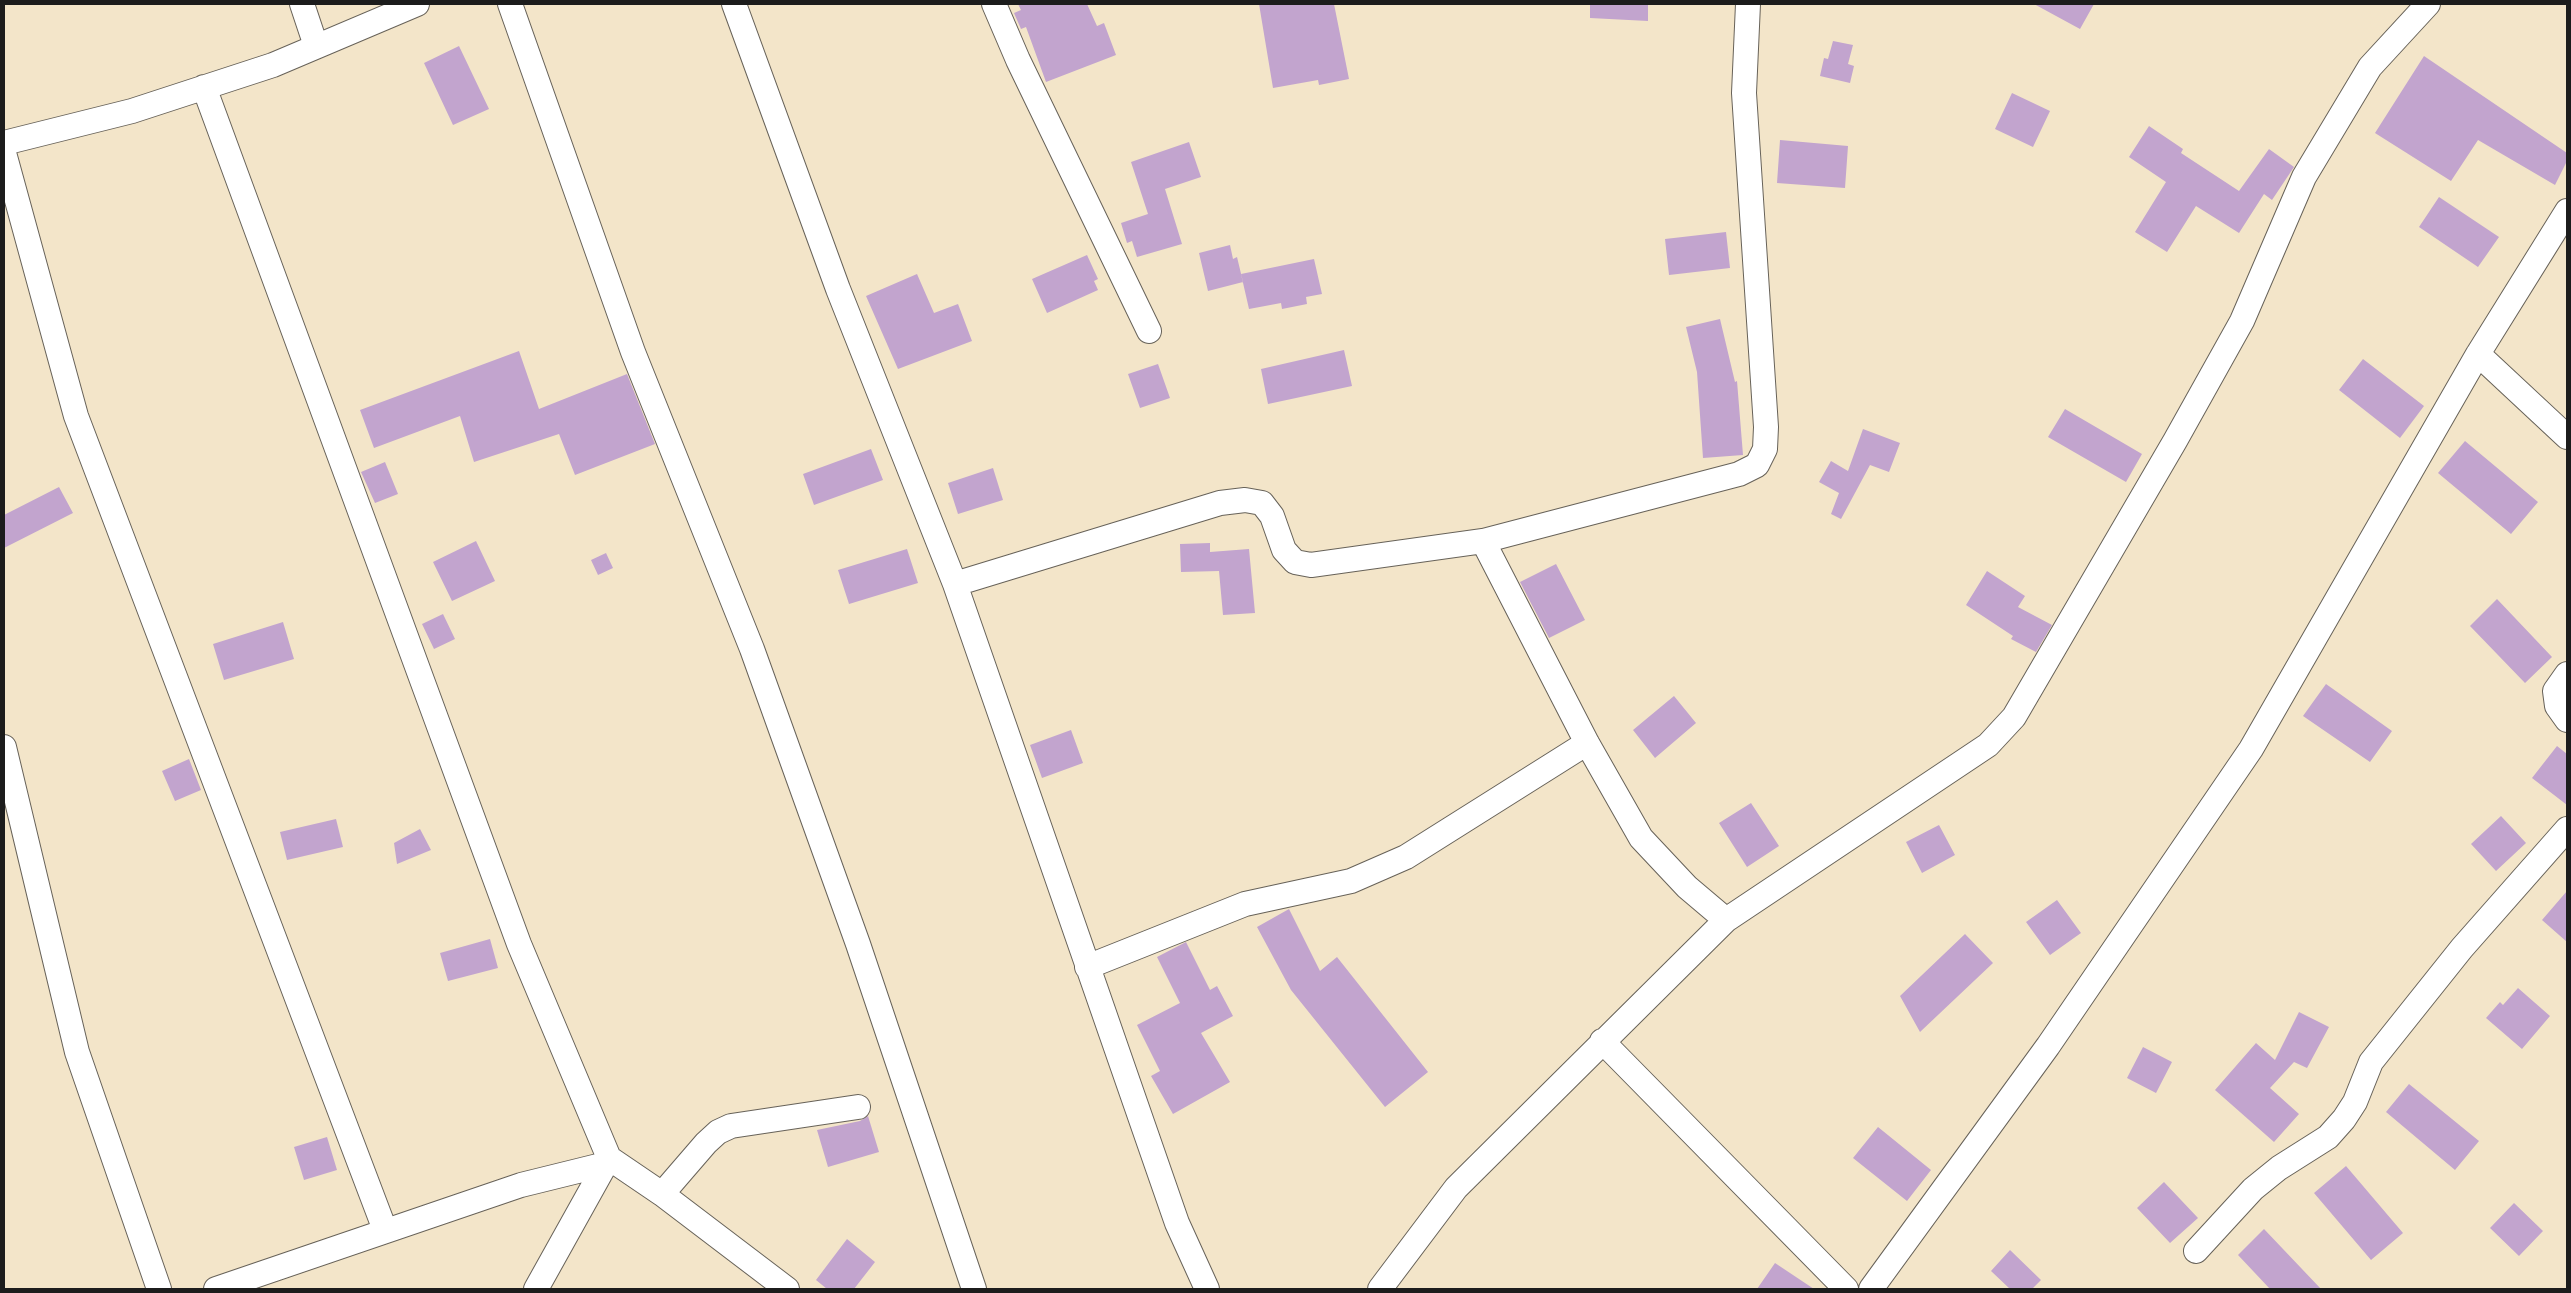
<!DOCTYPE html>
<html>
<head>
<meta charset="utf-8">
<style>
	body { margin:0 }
	#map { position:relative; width:2571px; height:1293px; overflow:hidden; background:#f3e5c9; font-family:"IM FELL English",serif }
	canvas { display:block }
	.frame { position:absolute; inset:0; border:5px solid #1c1c1c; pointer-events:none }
</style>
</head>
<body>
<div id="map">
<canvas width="2571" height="1293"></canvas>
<div class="frame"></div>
</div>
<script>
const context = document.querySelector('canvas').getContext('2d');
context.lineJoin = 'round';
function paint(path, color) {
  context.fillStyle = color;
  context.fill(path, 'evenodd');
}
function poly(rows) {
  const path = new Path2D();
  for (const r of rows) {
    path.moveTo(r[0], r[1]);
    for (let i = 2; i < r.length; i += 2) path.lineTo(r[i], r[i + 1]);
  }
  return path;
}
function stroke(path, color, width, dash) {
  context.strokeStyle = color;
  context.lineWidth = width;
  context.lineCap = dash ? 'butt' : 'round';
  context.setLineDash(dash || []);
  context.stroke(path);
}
paint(poly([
	[1018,4,1087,4,1097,26,1104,23,1116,55,1046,82,1026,27,1021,29,1014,13,1021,10],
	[1259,4,1334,4,1349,79,1319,85,1318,80,1273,88],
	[1590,4,1648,4,1648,21,1590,18],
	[2034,4,2094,4,2080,29],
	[1833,41,1853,45,1848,64,1854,66,1850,83,1820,76,1824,58,1828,59],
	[459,46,489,109,453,125,424,63],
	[2424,56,2567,153,2567,161,2555,185,2478,140,2451,181,2375,133],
	[2012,93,2050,111,2033,147,1995,129],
	[2149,126,2183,149,2181,153,2239,191,2269,149,2294,167,2272,200,2264,194,2239,233,2196,206,2167,252,2135,232,2166,182,2129,157],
	[1780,140,1848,146,1845,188,1777,183],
	[1189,142,1201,177,1165,189,1182,244,1137,257,1132,241,1127,243,1121,223,1148,214,1131,162],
	[2439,197,2499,237,2478,267,2419,227],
	[1726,232,1730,268,1669,275,1665,239],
	[1230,245,1233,259,1237,257,1243,282,1208,291,1199,253],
	[1087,255,1098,279,1094,281,1098,290,1047,313,1032,279],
	[1314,259,1322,294,1306,297,1307,304,1282,309,1281,303,1249,309,1241,274],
	[917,274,934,313,958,304,972,341,898,369,866,296],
	[1720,319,1735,382,1737,381,1743,455,1703,458,1697,372,1686,327],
	[1344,350,1352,386,1268,404,1261,369],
	[519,351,539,409,627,374,655,444,575,475,559,434,474,462,460,416,374,448,360,410],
	[2363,359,2424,406,2400,438,2339,390],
	[1158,364,1170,398,1140,408,1128,374],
	[2065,409,2142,454,2126,482,2048,437],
	[1863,429,1900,443,1889,472,1870,465,1841,519,1831,514,1839,493,1819,482,1831,461,1848,471],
	[2465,441,2538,502,2511,534,2438,473],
	[871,449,883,480,814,505,803,474],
	[385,462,398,494,375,503,361,472],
	[993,468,1003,500,958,514,948,483],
	[59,487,73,513,4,548,4,515],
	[476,541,495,581,452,601,433,562],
	[1210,543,1210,552,1249,549,1255,613,1223,615,1219,571,1181,572,1180,544],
	[907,549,918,583,849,604,838,570],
	[606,553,613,568,598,575,591,560],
	[1556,564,1585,620,1549,638,1520,582],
	[1987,571,2025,596,2018,607,2052,625,2036,652,2011,639,2013,636,1966,605],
	[2497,599,2552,657,2525,683,2470,626],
	[443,614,455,639,434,649,422,624],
	[283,622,294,659,224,680,213,644],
	[2326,684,2392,731,2370,762,2303,716],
	[1674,696,1696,723,1655,758,1633,730],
	[1071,730,1083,763,1042,778,1030,745],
	[2557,746,2567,754,2567,805,2532,778],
	[189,759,201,790,175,801,162,771],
	[1751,803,1779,846,1747,867,1719,823],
	[2501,816,2526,843,2496,871,2471,844],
	[336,819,343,847,287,860,280,832],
	[1939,825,1955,855,1922,873,1906,842],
	[420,829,431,850,397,864,394,843],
	[2567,891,2567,942,2542,920],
	[2057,900,2081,933,2050,955,2026,922],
	[1289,909,1320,971,1337,957,1428,1072,1385,1107,1291,990,1257,927],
	[1965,934,1993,963,1920,1032,1900,996],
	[490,939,498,968,448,981,440,953],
	[1186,942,1210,990,1217,986,1233,1016,1201,1033,1230,1082,1173,1114,1151,1076,1160,1071,1137,1025,1180,1003,1157,957],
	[2518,988,2550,1016,2522,1049,2486,1018,2500,1002,2503,1005],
	[2299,1012,2329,1027,2307,1068,2294,1062,2270,1088,2299,1114,2274,1142,2215,1090,2256,1043,2275,1060],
	[2143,1047,2172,1062,2156,1093,2127,1078],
	[2409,1084,2479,1141,2455,1170,2386,1112],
	[868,1116,879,1152,828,1167,817,1130,860,1121],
	[1878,1127,1931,1170,1907,1201,1853,1158],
	[327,1137,337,1170,304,1180,294,1147],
	[2346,1166,2403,1233,2371,1260,2314,1193],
	[2164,1182,2198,1218,2170,1243,2137,1208],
	[2514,1203,2543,1231,2519,1256,2490,1228],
	[2264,1229,2321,1289,2270,1289,2238,1255],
	[847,1239,875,1262,854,1289,827,1289,816,1280],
	[2010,1250,2041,1280,2032,1289,2010,1289,1991,1271],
	[1775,1263,1814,1289,1757,1289]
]), '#c2a4ce');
const minor = poly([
	[302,4,316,46],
	[510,4,633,352,752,649,858,944,974,1289],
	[734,4,838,289,955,584,1177,1223,1207,1289],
	[994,4,1018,60,1149,331],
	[204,87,519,944,609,1158,662,1194,787,1289],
	[4,143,132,111,273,65,417,4],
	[4,153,76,416,385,1230],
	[2478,354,2567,437],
	[1483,541,1587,743,1641,838,1687,887,1726,920],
	[955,584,1220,503,1245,500,1262,503,1272,516,1284,550,1295,562,1311,565,1483,541,1739,474,1757,465,1765,449,1766,427,1744,93,1748,4],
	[2567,674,2555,691,2557,706,2567,720],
	[4,747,77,1052,159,1289],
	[1087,967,1245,904,1351,881,1406,857,1587,743],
	[1602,1041,1846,1289],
	[662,1194,706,1143,718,1132,731,1126,858,1107],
	[2196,1251,2253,1189,2279,1168,2328,1137,2344,1119,2355,1102,2371,1062,2462,948,2567,829],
	[216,1289,521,1185,606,1164],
	[536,1289,609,1158],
	[1380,1289,1456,1188,1726,920,1988,745,2014,717,2175,441,2242,321,2304,177,2370,67,2428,4],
	[1871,1289,2048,1046,2251,749,2478,354,2567,211]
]);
stroke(minor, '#676259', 26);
stroke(minor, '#fff', 24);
</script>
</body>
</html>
